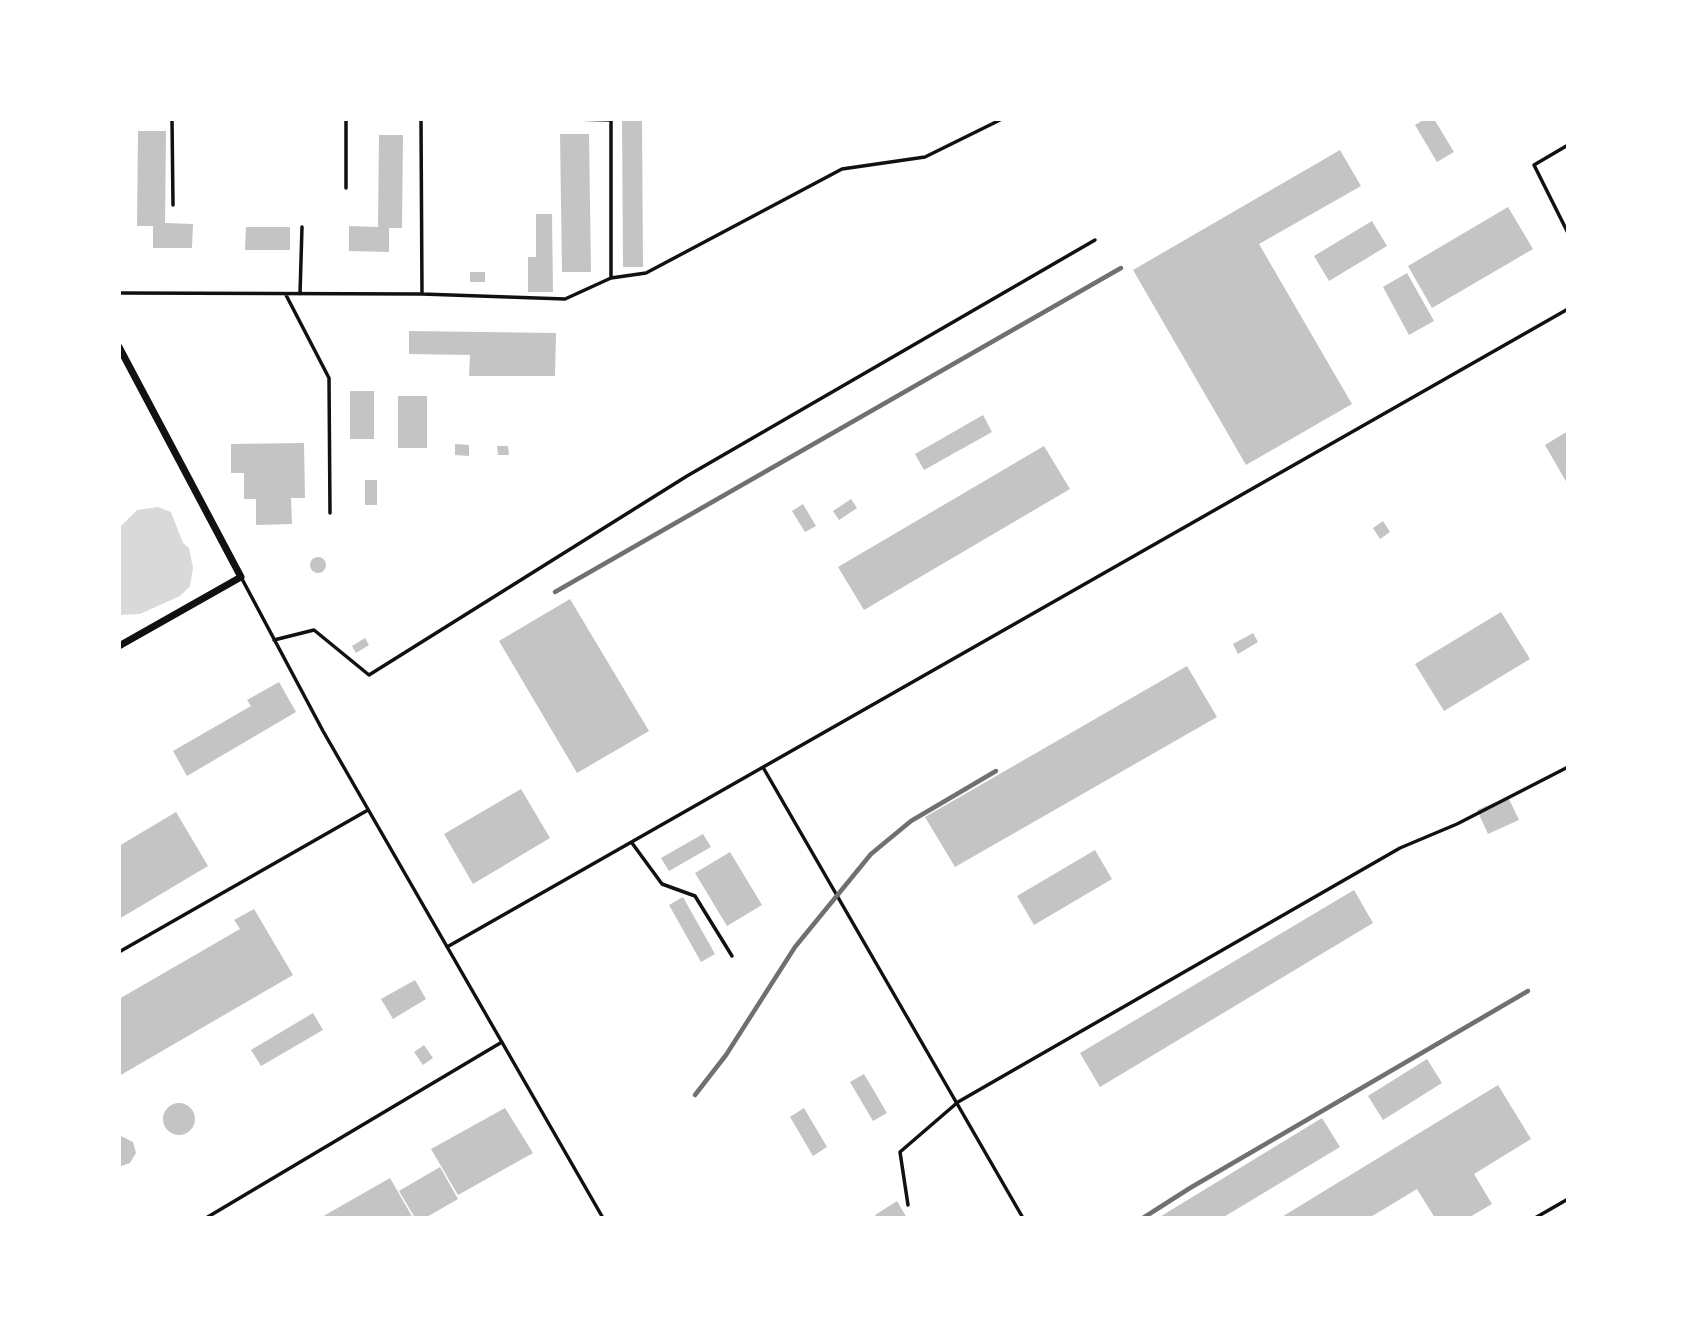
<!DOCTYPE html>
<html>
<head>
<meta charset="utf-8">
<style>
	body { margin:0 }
	#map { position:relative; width:1687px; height:1337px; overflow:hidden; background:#fff; font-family:Ubuntu,sans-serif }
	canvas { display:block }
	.frame { position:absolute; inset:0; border:121px solid #fff; pointer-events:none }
</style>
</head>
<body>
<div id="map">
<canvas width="1687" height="1337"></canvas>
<div class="frame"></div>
</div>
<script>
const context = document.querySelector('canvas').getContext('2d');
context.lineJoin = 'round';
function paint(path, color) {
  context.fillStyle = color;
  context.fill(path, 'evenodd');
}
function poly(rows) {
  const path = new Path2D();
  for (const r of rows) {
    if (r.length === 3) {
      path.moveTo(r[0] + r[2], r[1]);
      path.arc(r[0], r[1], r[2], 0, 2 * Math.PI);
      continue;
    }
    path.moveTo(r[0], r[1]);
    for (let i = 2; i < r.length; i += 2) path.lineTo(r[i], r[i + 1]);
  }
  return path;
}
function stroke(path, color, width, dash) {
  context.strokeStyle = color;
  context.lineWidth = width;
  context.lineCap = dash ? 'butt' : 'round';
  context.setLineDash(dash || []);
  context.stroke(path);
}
paint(poly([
	[158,507,171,512,183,543,189,548,193,568,190,586,180,596,140,614,119,615,119,528,137,510]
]), '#d9d9d9');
paint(poly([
	[622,119,642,119,643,267,623,267],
	[1425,119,1434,119,1454,152,1437,162,1415,125],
	[138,131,166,131,165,223,193,224,192,248,153,248,153,226,137,226],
	[560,134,589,134,591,272,562,272],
	[379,135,403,135,402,228,389,228,389,252,349,251,349,226,378,227],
	[1340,150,1361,186,1259,244,1352,404,1246,465,1133,270],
	[1508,207,1533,249,1432,308,1408,266],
	[536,214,552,214,553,292,528,292,528,257,536,257],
	[1372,221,1387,246,1329,281,1314,256],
	[246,227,290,227,290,250,245,250],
	[470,272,485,272,485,282,470,282],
	[1407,273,1434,321,1409,335,1383,287],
	[409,331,556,333,555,376,469,376,470,355,409,354],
	[350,391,374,391,374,439,350,439],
	[398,396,427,396,427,448,398,448],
	[983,415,992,432,924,470,915,454],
	[1568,431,1568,485,1545,445],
	[304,443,305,498,291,498,292,524,256,525,256,499,244,499,244,473,231,473,231,444],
	[455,444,469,445,469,456,455,455],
	[497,446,508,446,509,455,498,455],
	[1044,446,1070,489,864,610,838,567],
	[365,480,377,480,377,505,365,505],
	[851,499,857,508,839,520,833,511],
	[803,504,816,526,805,532,792,511],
	[1383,521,1390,532,1380,539,1373,528],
	[318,565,8],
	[570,599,649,731,577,773,499,641],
	[1501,612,1530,659,1444,711,1415,664],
	[1253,633,1258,642,1238,654,1233,644],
	[365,638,369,645,356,653,352,646],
	[1187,666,1217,717,955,867,925,817],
	[279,682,296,712,187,776,173,751,251,706,247,700],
	[521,789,550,838,473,884,444,834],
	[1508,797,1519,820,1488,834,1477,810],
	[176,812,208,866,119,919,119,846],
	[703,834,711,847,669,871,661,858],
	[1095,850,1112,879,1034,925,1017,896],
	[730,852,762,905,727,926,695,873],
	[1354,890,1373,923,1100,1087,1080,1053],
	[683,897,715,954,701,962,669,905],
	[254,909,293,975,119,1076,119,999,240,929,234,920],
	[415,980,426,999,393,1019,381,999],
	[313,1013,323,1030,261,1066,251,1050],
	[424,1045,433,1058,423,1065,414,1052],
	[1427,1059,1442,1083,1383,1120,1368,1096],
	[864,1074,887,1113,873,1121,850,1082],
	[1498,1085,1531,1139,1474,1174,1492,1204,1468,1218,1435,1218,1417,1189,1369,1218,1280,1218],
	[179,1119,16],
	[505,1108,533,1153,458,1195,431,1149],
	[804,1108,827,1147,813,1156,790,1117],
	[1322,1118,1340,1147,1222,1218,1158,1218],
	[119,1135,133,1142,136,1153,130,1163,119,1167],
	[440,1167,458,1199,425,1218,415,1218,399,1191],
	[390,1178,413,1218,320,1218],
	[897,1201,907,1218,877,1218,875,1215]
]), '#c4c4c4');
stroke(poly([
	[172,119,173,205],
	[421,119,422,294],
	[572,119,611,120],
	[1568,145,1534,165,1568,233],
	[346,188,346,119],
	[611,278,611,119],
	[119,293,422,294,565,299,611,278,646,273,842,169,925,157,1002,119],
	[300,294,302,227],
	[286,295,329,378,330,513],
	[241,577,323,731,603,1218],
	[274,640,314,630,369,675,687,476,1095,240],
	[764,769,1023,1218],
	[632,843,662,884,695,896,732,956],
	[447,947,1568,309],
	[119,952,368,810],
	[908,1205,900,1152,958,1102,1400,848,1457,824,1568,767],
	[206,1218,502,1042],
	[1535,1218,1568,1199]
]), '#111', 3.5);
stroke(poly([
	[119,347,241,577,119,646]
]), '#111', 7);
stroke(poly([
	[555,592,1121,268],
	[695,1095,726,1055,795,947,871,854,911,821,996,771],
	[1143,1218,1190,1188,1528,991]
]), '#707070', 4.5);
</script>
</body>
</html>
